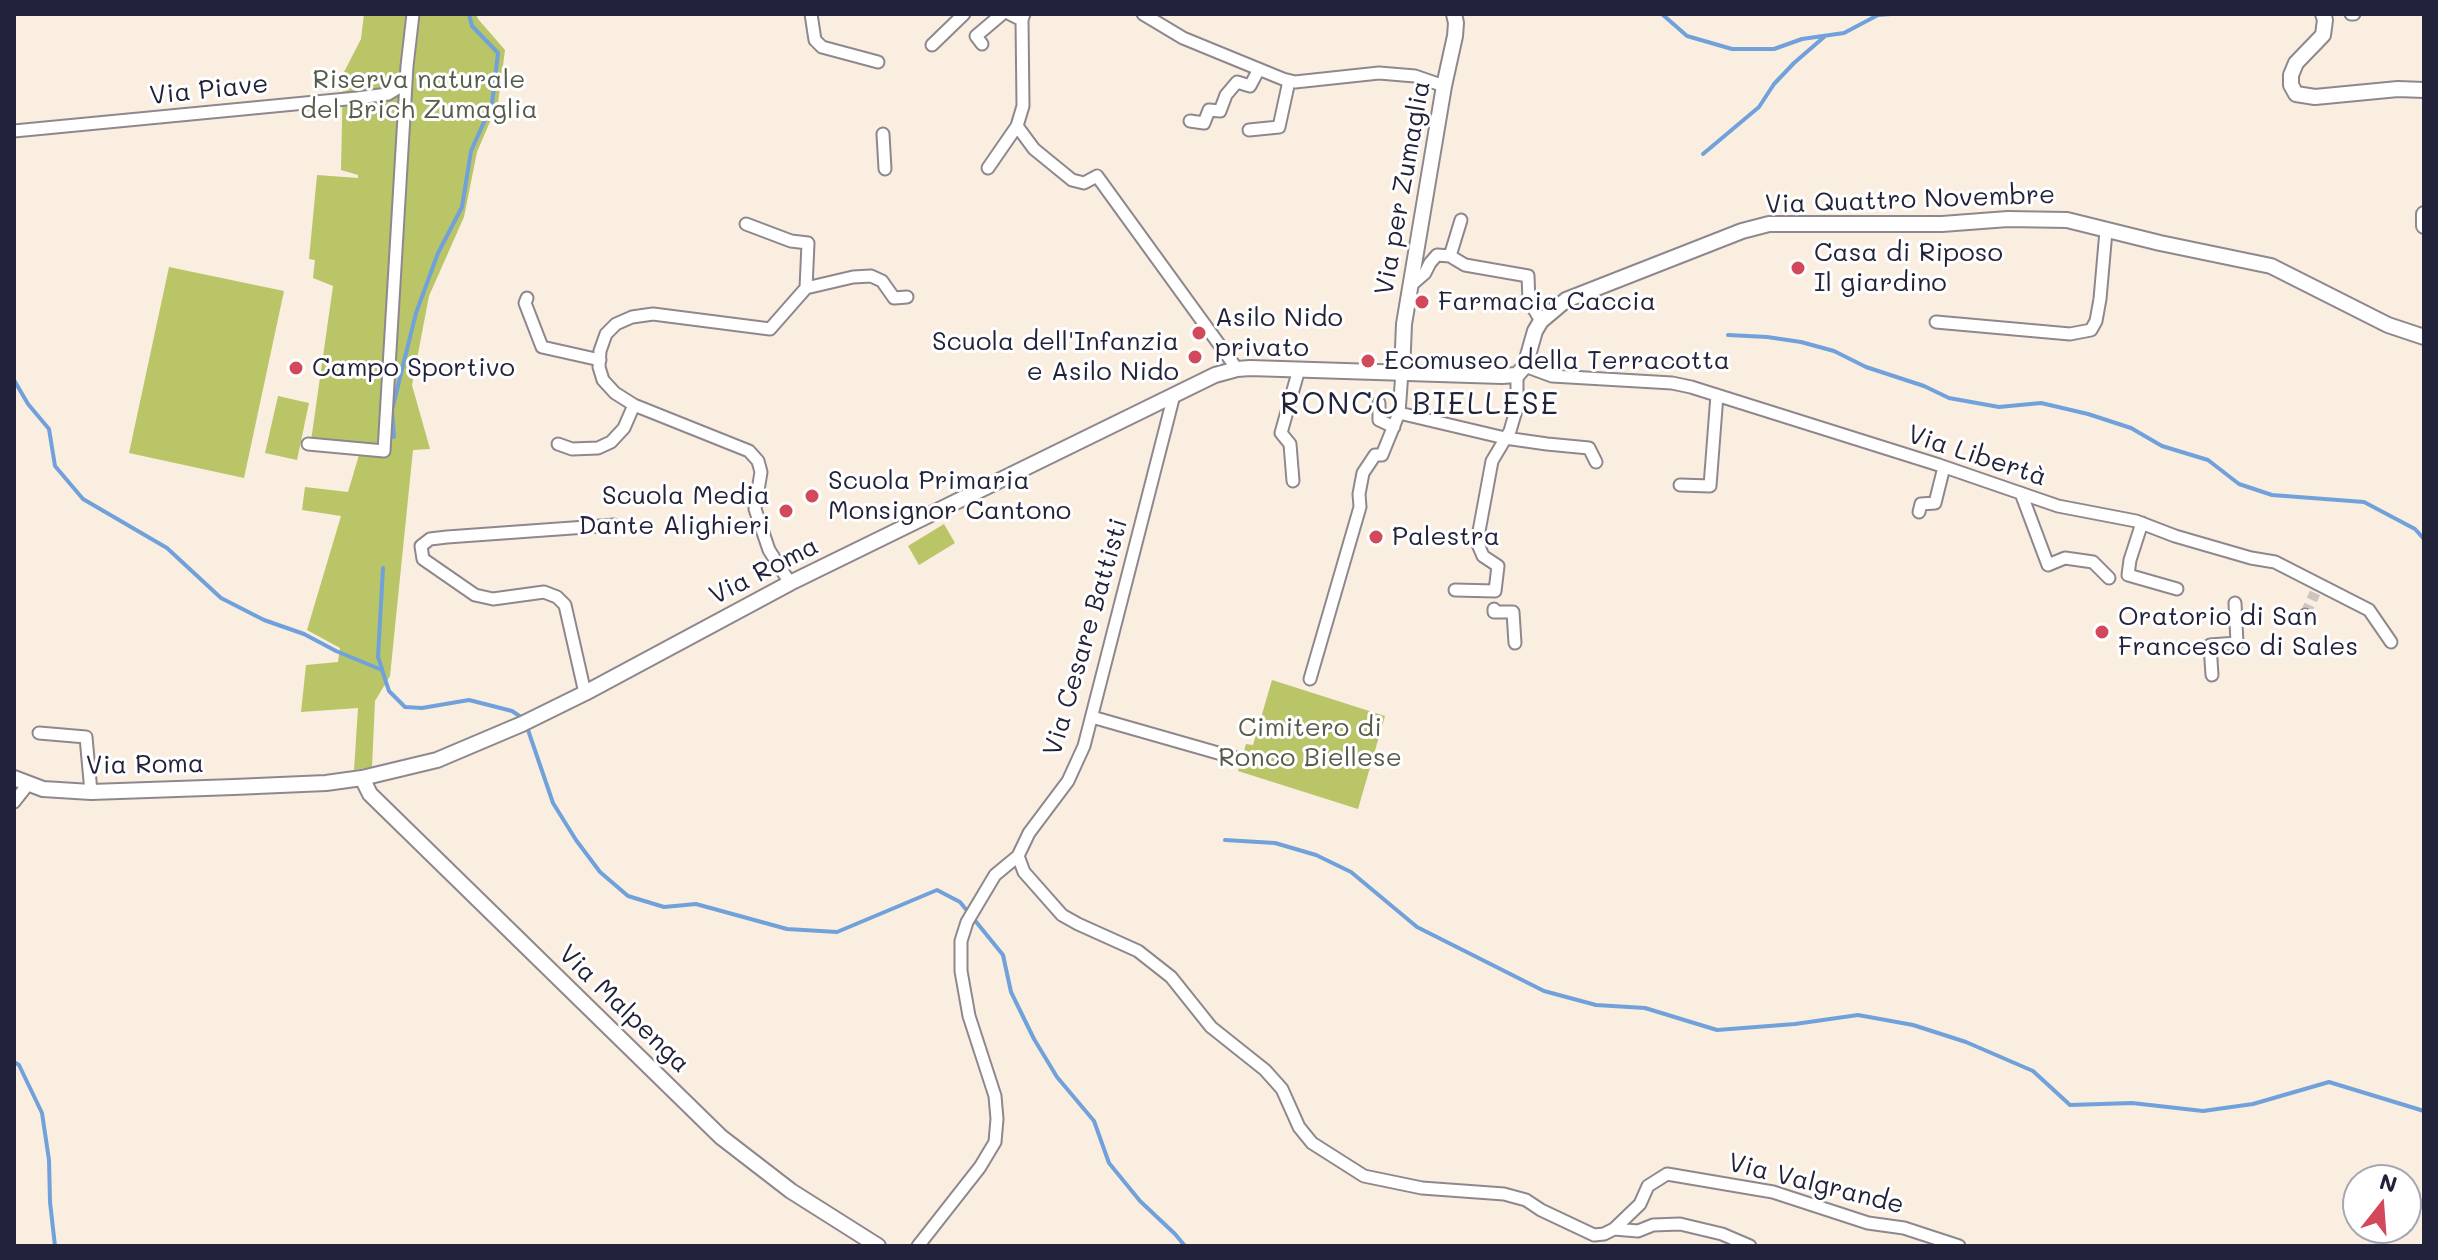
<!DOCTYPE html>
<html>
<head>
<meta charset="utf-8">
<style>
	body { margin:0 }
	#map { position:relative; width:2438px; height:1260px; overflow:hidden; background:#faeee1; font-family:Mali,sans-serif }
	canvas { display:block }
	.frame { position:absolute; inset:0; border:16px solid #22223b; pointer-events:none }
	.north { position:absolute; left:2342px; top:1164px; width:80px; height:80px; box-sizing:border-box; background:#fff; border:2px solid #a7a7b1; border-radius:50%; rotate:17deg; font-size:22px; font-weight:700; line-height:32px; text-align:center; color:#22223b }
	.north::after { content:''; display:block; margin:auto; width:28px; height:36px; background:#d1495b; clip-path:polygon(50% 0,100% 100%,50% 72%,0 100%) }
</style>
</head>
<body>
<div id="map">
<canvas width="2438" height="1260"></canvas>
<div class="frame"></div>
<div class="north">N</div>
</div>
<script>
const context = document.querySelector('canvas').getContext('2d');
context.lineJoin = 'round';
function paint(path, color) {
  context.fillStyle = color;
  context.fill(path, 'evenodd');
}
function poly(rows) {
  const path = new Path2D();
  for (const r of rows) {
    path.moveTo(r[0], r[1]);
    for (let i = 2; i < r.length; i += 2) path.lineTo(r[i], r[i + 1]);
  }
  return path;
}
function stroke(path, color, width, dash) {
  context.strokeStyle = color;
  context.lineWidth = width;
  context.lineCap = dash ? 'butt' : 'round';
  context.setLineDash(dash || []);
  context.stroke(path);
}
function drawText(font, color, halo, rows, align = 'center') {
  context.font = font + ' Mali,sans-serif';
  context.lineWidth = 6;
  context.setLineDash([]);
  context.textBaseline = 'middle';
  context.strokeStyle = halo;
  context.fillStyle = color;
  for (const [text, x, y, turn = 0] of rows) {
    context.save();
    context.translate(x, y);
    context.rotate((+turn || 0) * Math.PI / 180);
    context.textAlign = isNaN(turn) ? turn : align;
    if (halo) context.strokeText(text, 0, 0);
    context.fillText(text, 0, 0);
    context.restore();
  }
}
paint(poly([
	[364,14,476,14,478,19,505,50,498,103,477,152,464,217,429,296,412,385,430,449,413,450,390,676,375,701,372,767,354,770,358,708,301,712,306,665,338,662,340,648,307,630,341,516,302,510,305,487,348,492,359,455,310,448,333,286,313,278,315,260,309,259,317,175,358,178,358,175,341,170,343,74,361,39],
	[169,267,284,291,244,478,129,453],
	[278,396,309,403,297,460,265,453],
	[944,524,955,543,919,565,908,546],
	[1272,680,1385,716,1358,809,1238,771,1246,744,1253,745]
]), '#b9c567');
stroke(poly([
	[1662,14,1687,36,1732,49,1774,49,1802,39,1844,33,1878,15,1891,14],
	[1703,154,1759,107,1774,84,1794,63,1824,37],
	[1728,335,1767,337,1801,342,1834,351,1866,367,1924,386,1949,398,1999,407,2041,403,2088,414,2131,428,2162,446,2208,460,2239,484,2272,495,2364,502,2415,529,2424,539],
	[14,380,28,404,49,429,55,466,83,499,167,548,221,598,264,620,304,634,336,651,382,670,389,691,405,707,422,708,469,700,512,711,524,719],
	[394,437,392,410,416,313,438,253,462,207,471,151,492,104,498,53,472,26,469,14],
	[382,669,378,657,383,568],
	[527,727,553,803,576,840,600,872,628,896,664,907,696,904,787,929,837,932,937,890,960,902,1003,955,1011,992,1034,1039,1057,1077,1094,1121,1109,1163,1140,1201,1175,1234,1185,1246],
	[1225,840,1275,843,1316,855,1351,872,1417,927,1544,991,1596,1005,1645,1008,1717,1030,1795,1024,1858,1015,1913,1025,1966,1042,2033,1071,2070,1105,2132,1103,2203,1111,2253,1104,2329,1082,2424,1111],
	[14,1062,19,1065,42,1113,49,1160,50,1202,55,1246]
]), '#71a1db', 4);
stroke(poly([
	[2305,615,2315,593]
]), '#cfc5c0', 11, [11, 5.5]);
const minor = poly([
	[811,14,815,40,822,47,878,62],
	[1010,14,1022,20],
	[1143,14,1183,38,1283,79,1295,82,1379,73,1415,76,1444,86],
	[2351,14,2354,14],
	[982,44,976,36,1002,14],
	[932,45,964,14],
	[1190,121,1204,123,1209,110,1220,111,1226,95,1237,82,1250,86,1259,69],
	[1017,126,1034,149,1072,180,1084,183,1097,176,1237,369],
	[1249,130,1279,127,1289,81],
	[14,131,357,98,388,94,406,83],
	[883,134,885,169],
	[988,168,1017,126,1023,106,1022,20,1024,14],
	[746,224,791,241,808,243,806,288,770,329,653,314,632,317,616,324,606,334,600,351,599,367,603,380,615,393,634,405,749,451,758,461,761,472,755,509,769,550,790,583],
	[1450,256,1461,220],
	[1410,286,1425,273,1430,263,1437,255,1450,256,1465,265,1528,276,1529,301,1541,321],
	[806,288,853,277,871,276,882,281,894,298,907,297],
	[527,298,525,303,542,347,600,360],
	[1936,322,2070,334,2091,330,2096,321,2100,299,2106,231],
	[1525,366,1552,376,1672,383,1691,387,1939,465,2058,506,2136,521,2175,536,2251,558,2275,562,2369,610,2391,642],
	[1379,403,1379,420,1394,427],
	[1399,413,1505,438,1547,444,1589,448,1596,462],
	[308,444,384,451,407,66,413,14],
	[558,444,572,449,598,448,611,442,624,428,634,405],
	[1293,481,1290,444,1281,433,1299,369],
	[1680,485,1710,486,1717,395],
	[2021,493,2048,565,2065,558,2093,562,2109,578],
	[1919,512,1921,504,1935,503,1944,467],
	[2142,523,2130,560,2128,575,2177,589],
	[1455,590,1495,591,1498,566,1483,556,1477,542,1492,461,1510,431,1517,407,1517,375],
	[1494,609,1494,612,1513,612,1515,643],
	[2304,617,2305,615],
	[2212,675,2210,645,2237,643,2235,603],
	[1310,679,1360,507,1359,494,1363,473,1375,455,1382,455,1399,413,1402,372],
	[585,693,565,605,557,597,544,592,493,599,475,595,423,559,421,546,430,539,447,537,614,525],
	[1092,717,1239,759],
	[39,733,86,737,91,792],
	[14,802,29,783],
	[1018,856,1024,872,1062,915,1078,924,1138,951,1171,977,1211,1027,1265,1070,1282,1089,1299,1127,1312,1143,1364,1176,1422,1188,1504,1194,1526,1200,1541,1210,1594,1235,1604,1234,1614,1229,1640,1204,1648,1186,1667,1174,1773,1192,1868,1223,1904,1228,1959,1246],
	[1614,1229,1638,1231,1653,1225,1680,1224,1722,1234,1750,1246],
	[918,1246,980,1167,995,1142,997,1119,995,1096,969,1016,961,971,961,941,967,922,995,875,1018,856,1029,833,1068,781,1084,746,1174,395]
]);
const tertiary = poly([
	[2323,14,2325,20,2323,35,2296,63,2291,75,2291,85,2296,94,2315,97,2398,89,2424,90],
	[2424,214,2424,226],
	[1402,372,1404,324,1444,86,1455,36,1456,23,1454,14],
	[14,778,43,789,91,792,234,787,326,783,362,778,437,760,522,724,585,693,790,583,1215,375,1237,369,1250,368,1502,376,1517,375,1525,366,1535,331,1541,321,1566,300,1742,231,1769,224,1942,224,2008,219,2067,220,2160,243,2271,266,2388,325,2424,337],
	[362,778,370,794,721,1137,791,1191,878,1246]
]);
stroke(minor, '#8e888e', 15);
stroke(tertiary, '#8e888e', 18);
stroke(minor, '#fff', 11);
stroke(tertiary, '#fff', 14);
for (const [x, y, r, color] of [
	[1798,268,8,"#d1495b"],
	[1422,302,8,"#d1495b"],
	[1199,333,8,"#d1495b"],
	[1195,357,8,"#d1495b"],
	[1368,361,8,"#d1495b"],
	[296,368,8,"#d1495b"],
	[812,496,8,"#d1495b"],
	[786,511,8,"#d1495b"],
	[1376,537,8,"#d1495b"],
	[2102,632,8,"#d1495b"]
]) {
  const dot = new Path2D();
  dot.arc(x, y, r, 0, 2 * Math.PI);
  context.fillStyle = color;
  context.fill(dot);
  stroke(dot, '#fff', 3);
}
drawText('26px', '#575b4a', '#fff', [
	["Riserva naturale",419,80],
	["del Brich Zumaglia",419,110],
	["Cimitero di",1310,728],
	["Ronco Biellese",1310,758]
]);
drawText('26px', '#22223b', '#fff', [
	["Via Piave",209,90,-6],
	["Via per Zumaglia",1403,188,-80],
	["Via Quattro Novembre",1910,200,-2],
	["Via Libertà",1977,456,18],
	["Via Roma",764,571,-27],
	["Via Cesare Battisti",1086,637,-74],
	["Via Roma",145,765,-1],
	["Via Malpenga",624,1009,44],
	["Via Valgrande",1816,1184,14]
]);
drawText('26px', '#22223b', '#fff', [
	["Casa di Riposo",1814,253],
	["Il giardino",1814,283],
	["Farmacia Caccia",1438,302],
	["Asilo Nido",1215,318],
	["privato",1215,348],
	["Scuola dell'Infanzia",1179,342,"right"],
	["e Asilo Nido",1179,372,"right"],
	["Ecomuseo della Terracotta",1384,361],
	["Campo Sportivo",312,368],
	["Scuola Primaria",828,481],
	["Monsignor Cantono",828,511],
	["Scuola Media",770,496,"right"],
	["Dante Alighieri",770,526,"right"],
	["Palestra",1392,537],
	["Oratorio di San",2118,617],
	["Francesco di Sales",2118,647]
], 'left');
context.letterSpacing = '2px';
drawText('30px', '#22223b', '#fff', [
	["RONCO BIELLESE",1420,405]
]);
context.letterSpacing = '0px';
</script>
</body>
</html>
